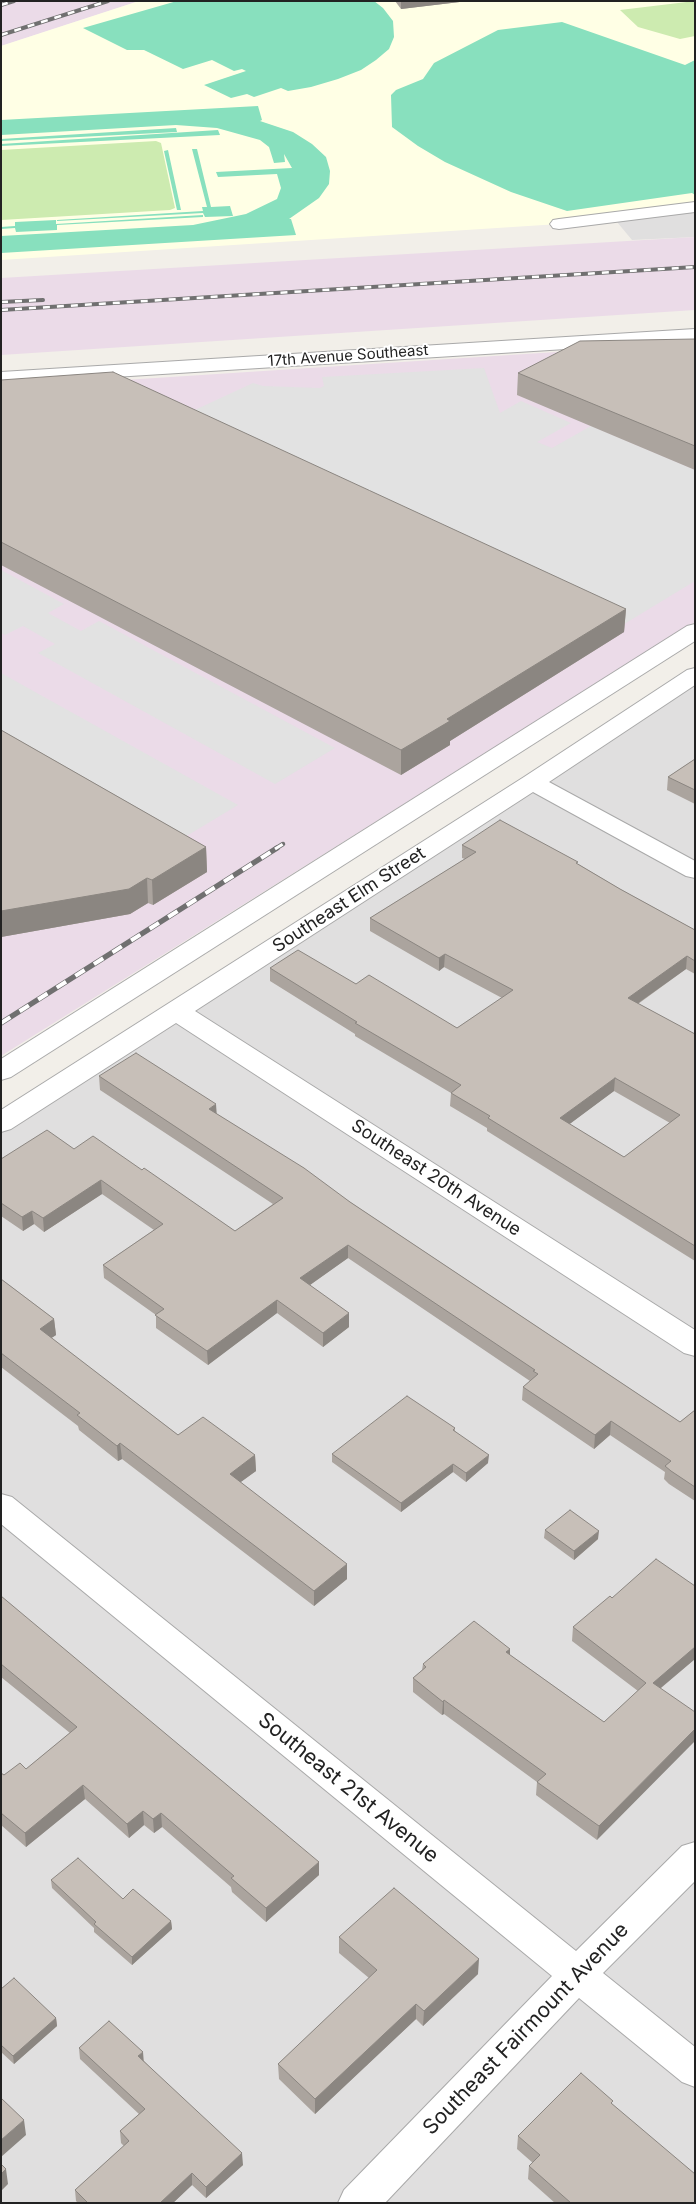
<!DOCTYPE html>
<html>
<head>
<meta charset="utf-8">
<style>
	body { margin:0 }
	#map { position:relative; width:696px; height:2204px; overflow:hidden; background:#f2efe9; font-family:Inter,sans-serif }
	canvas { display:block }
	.frame { position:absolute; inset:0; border:2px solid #222; pointer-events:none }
</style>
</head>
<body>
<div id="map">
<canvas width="696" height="2204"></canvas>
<div class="frame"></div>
</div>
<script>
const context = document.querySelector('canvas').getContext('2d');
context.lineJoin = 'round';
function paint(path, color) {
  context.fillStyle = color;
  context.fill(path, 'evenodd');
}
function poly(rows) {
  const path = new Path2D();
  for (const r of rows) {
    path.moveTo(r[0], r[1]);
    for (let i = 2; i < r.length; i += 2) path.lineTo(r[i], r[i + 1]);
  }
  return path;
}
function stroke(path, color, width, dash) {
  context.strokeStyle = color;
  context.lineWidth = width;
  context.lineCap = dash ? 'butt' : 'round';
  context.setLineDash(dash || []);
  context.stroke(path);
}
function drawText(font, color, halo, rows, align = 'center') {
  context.font = font + ' Inter,sans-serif';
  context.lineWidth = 4;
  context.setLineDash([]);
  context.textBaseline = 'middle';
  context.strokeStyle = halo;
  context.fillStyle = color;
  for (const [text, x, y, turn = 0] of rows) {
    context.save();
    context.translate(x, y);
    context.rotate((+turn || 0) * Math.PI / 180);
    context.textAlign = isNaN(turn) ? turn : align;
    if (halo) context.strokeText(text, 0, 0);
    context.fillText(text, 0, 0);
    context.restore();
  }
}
paint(poly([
	[695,212,695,237,632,240,617,222],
	[695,669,695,2203,1,2203,1,1121]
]), '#e0dfdf');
paint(poly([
	[1,1,139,1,1,46],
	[695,237,695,310,1,355,1,278],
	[695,343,695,622,1,1056,1,388]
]), '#ebdbe8');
paint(poly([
	[139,1,695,1,695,207,559,224,1,260,1,46]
]), '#ffffe5');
paint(poly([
	[695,1,695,36,680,39,638,27,620,10],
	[156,141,161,143,175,208,170,210,1,220,1,150]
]), '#cdebb0');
paint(poly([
	[177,1,374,1,383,8,393,21,394,37,389,49,376,60,361,70,338,79,311,87,288,91,281,88,254,97,247,94,231,98,204,85,246,71,242,69,234,71,212,60,183,69,144,50,127,50,83,28],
	[562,22,685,65,695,60,695,195,692,193,567,211,511,192,445,162,418,146,392,127,391,95,396,90,423,79,434,63,498,30],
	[258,106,262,120,260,121,293,132,312,144,326,157,330,171,329,184,319,198,289,219,291,219,296,235,1,253,1,236,193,225,246,214,277,199,281,188,277,174,218,177,216,172,292,168,284,154,285,162,274,163,269,147,260,140,217,128,176,125,1,135,1,120],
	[176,128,177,132,1,141,1,139],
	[218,130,220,135,1,146,1,144],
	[192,149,197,149,211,207,230,206,233,216,205,217,203,213,57,221,57,220,203,211,202,207,207,207],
	[168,150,181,210,177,210,164,151],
	[203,215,203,217,57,225,57,230,16,232,15,228,1,229,1,227,15,226,15,222,56,220,56,224]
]), '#88e0be');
paint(poly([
	[484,368,500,413,521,401,571,423,537,442,552,448,591,426,695,470,695,581,616,629,171,421,253,383,263,386,320,388,324,386,322,377],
	[1,570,64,604,48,613,81,631,99,621,335,748,275,784,38,653,55,644,23,626,5,635,1,633],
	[1,673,238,805,175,843,1,742]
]), '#e2e2e2');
const minor = poly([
	[695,202,695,212,559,229,553,228,550,224,553,220,559,219,695,202],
	[695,329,695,341,1,384,1,372,695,329],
	[695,668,695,685,549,782,695,861,695,878,686,876,533,792,195,1011,695,1330,695,1356,684,1353,176,1023,11,1129,1,1132,1,1110,524,777,687,670,695,668],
	[1,1494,12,1497,576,1951,682,1846,695,1842,695,1881,603,1973,695,2047,695,2087,682,2082,579,1998,385,2203,338,2203,344,2190,552,1976,1,1524,1,1494]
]);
const tertiary = poly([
	[695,624,695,641,11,1077,1,1080,1,1059,687,626,695,624]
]);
stroke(minor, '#a9a9a9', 2);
stroke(tertiary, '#a9a9a9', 2);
paint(minor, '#fff');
paint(tertiary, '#fff');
const railFar2 = poly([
	[1,5,14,1],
	[1,35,108,1],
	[1,302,43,300],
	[1,310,695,267]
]);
const railFar1 = poly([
	[275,849,283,844]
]);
const rail = poly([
	[1,1023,277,848]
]);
stroke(railFar2, '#707070', 4);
stroke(railFar1, '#707070', 4.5);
stroke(rail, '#707070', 5.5);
stroke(railFar2, '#fff', 2.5, [7]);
stroke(railFar1, '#fff', 3, [9]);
stroke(rail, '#fff', 4, [11]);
paint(poly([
	[395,1,468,1,401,9],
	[695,339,695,470,517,395,518,373],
	[1,380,626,609,624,632,450,741,450,745,401,775,1,565],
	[1,730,206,847,207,872,153,905,148,903,130,914,1,937],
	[695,759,695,804,667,790,668,777],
	[462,845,578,864,620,889,695,930,695,974,686,969,638,1004,695,1034,695,1261,487,1131,487,1128,450,1106,451,1093,355,1036,355,1034,270,981,270,968,356,984,457,1028,502,998,444,967,439,971,370,931,370,918,465,859,462,858],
	[614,1091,670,1123,624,1157,569,1124],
	[99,1076,217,1114,350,1202,680,1422,695,1410,695,1501,669,1484,664,1479,665,1472,610,1435,594,1449,522,1400,523,1387,530,1381,348,1258,310,1285,349,1327,323,1347,277,1313,208,1365,156,1328,156,1315,104,1278,103,1265,154,1230,102,1194,44,1232,34,1224,23,1231,1,1216,1,1159,74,1149,142,1170,235,1231,273,1204,100,1090],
	[1,1279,54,1319,56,1335,51,1338,178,1435,255,1455,256,1471,240,1482,347,1579,314,1606,122,1459,118,1461,79,1430,78,1426,1,1367],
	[455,1428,455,1431,488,1463,466,1482,453,1472,401,1512,332,1462,332,1454],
	[545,1530,598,1539,574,1560,544,1538],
	[695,1586,695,1659,661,1688,597,1840,536,1795,537,1782,444,1714,442,1715,413,1692,413,1678,422,1670,423,1664,510,1649,510,1655,604,1722,638,1691,572,1641,573,1627,612,1598],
	[1,1596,319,1875,266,1922,232,1892,231,1887,162,1827,154,1833,144,1825,129,1838,85,1799,26,1847,1,1825,1,1773,4,1775,26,1769,70,1733,1,1677],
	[51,1880,123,1899,171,1921,172,1929,132,1965,94,1932,94,1928,52,1888],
	[339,1937,478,1974,423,2026,416,2019,315,2114,279,2079,278,2064,369,1978,339,1953],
	[1,1989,56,2018,57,2026,14,2064,1,2052],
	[79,2048,144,2061,243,2165,206,2198,192,2185,173,2203,78,2203,76,2201,75,2190,124,2146,121,2143,120,2131,139,2114,80,2059],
	[612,2105,695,2203,555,2203,528,2179,529,2166,533,2163,517,2149,518,2136]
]), '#aba49e');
paint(poly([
	[401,1,468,1,401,9],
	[626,609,624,632,450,741,450,745,401,775,401,750,447,719],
	[206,847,207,872,153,905,152,880],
	[147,878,148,903,130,914,1,937,1,911],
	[445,954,444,967,439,971,439,958],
	[687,956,686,969,627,1011,628,998],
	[615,1078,614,1091,559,1132,560,1118],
	[216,1104,217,1118,209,1109],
	[101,1180,102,1194,44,1232,43,1218],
	[32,1211,34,1224,23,1231,22,1217],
	[348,1245,348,1258,300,1292,300,1278],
	[277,1300,277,1313,208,1365,207,1351],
	[349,1313,349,1327,323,1347,323,1333],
	[54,1319,56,1335,41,1345,40,1329],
	[611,1421,610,1435,594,1449,595,1435],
	[120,1443,122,1459,118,1461,117,1446],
	[255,1455,256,1471,230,1490,230,1474],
	[489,1455,488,1463,466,1482,466,1473],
	[453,1464,453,1472,401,1512,401,1503],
	[599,1531,598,1539,574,1560,574,1551],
	[347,1564,347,1579,314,1606,314,1591],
	[695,1647,695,1659,651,1696,653,1683],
	[510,1649,510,1662,506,1652],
	[444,1700,444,1714,442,1715,443,1702],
	[695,1729,695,1741,597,1840,599,1826],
	[83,1785,85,1799,26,1847,25,1833],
	[143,1811,144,1825,129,1838,127,1824],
	[161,1813,162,1827,154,1833,153,1819],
	[319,1862,319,1875,266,1922,266,1908],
	[171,1921,172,1929,132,1965,132,1957],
	[479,1959,478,1974,423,2026,424,2011],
	[416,2004,416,2019,315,2114,315,2099],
	[56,2018,57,2026,14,2064,13,2056],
	[143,2052,144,2064,138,2056],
	[24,2120,26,2135,1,2157,1,2140],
	[242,2153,243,2165,206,2198,206,2187],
	[6,2169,8,2184,1,2191,1,2174],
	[192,2173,192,2185,173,2203,160,2203]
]), '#8b8681');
const building = poly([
	[695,339,695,446,518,373,580,341,695,339],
	[113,372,626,609,447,719,450,721,401,750,1,542,1,380,113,372],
	[1,730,206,847,152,880,147,878,129,889,1,911,1,730],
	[695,759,695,790,668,777,695,759],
	[500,820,578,862,576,863,620,889,695,930,695,961,687,956,628,998,695,1034,695,1246,488,1118,490,1116,451,1093,461,1085,355,1023,357,1022,270,968,298,950,356,984,369,975,457,1028,513,990,445,954,439,958,370,918,476,852,462,845,500,820],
	[615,1078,680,1115,624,1157,560,1118,615,1078],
	[136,1053,216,1104,209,1109,304,1168,350,1202,680,1422,695,1410,695,1487,671,1471,665,1466,671,1461,611,1421,595,1435,523,1387,538,1374,533,1371,535,1370,348,1245,300,1278,349,1313,323,1333,277,1300,207,1351,155,1315,164,1309,103,1265,163,1224,101,1180,43,1218,32,1211,22,1217,1,1203,1,1159,47,1130,74,1149,93,1136,142,1170,144,1168,235,1231,283,1198,99,1076,136,1053],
	[1,1279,54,1319,40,1329,178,1435,203,1417,255,1455,230,1474,347,1564,314,1591,120,1443,117,1446,77,1415,80,1413,1,1353,1,1279],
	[407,1396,455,1428,453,1430,489,1455,466,1473,453,1464,401,1503,332,1454,407,1396],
	[570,1510,599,1531,574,1551,545,1530,570,1510],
	[656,1559,695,1586,695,1647,653,1683,695,1712,695,1729,599,1826,537,1782,546,1774,444,1700,443,1702,413,1678,426,1667,423,1664,474,1621,510,1649,506,1652,604,1722,646,1683,573,1627,610,1596,612,1598,656,1559],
	[1,1596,319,1862,266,1908,231,1878,234,1876,161,1813,153,1819,143,1811,127,1824,83,1785,25,1833,1,1813,1,1773,4,1775,20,1763,26,1769,77,1727,1,1664,1,1596],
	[78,1858,123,1899,133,1889,171,1921,132,1957,94,1924,96,1922,51,1880,78,1858],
	[394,1888,479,1959,424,2011,416,2004,315,2099,278,2064,377,1970,339,1937,394,1888],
	[14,1978,56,2018,13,2056,1,2045,1,1989,14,1978],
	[109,2021,143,2052,138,2056,242,2153,206,2187,192,2173,160,2203,88,2203,75,2190,129,2141,120,2131,145,2109,79,2048,109,2021],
	[581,2073,613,2101,611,2103,695,2174,695,2203,571,2203,529,2166,540,2155,518,2136,581,2073],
	[1,2098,24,2120,1,2140,1,2098],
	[1,2164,6,2169,1,2174,1,2164]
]);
paint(building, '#c7bfb8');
stroke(building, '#8b8681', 1);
drawText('15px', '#222', '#fff', [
	["17th Avenue Southeast",348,356,-4]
]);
drawText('18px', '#222', '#fff', [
	["Southeast Elm Street",349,900,-33],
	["Southeast 20th Avenue",436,1178,33]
]);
drawText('21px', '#222', '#fff', [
	["Southeast 21st Avenue",348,1788,39],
	["Southeast Fairmount Avenue",526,2029,-46]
]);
</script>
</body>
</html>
